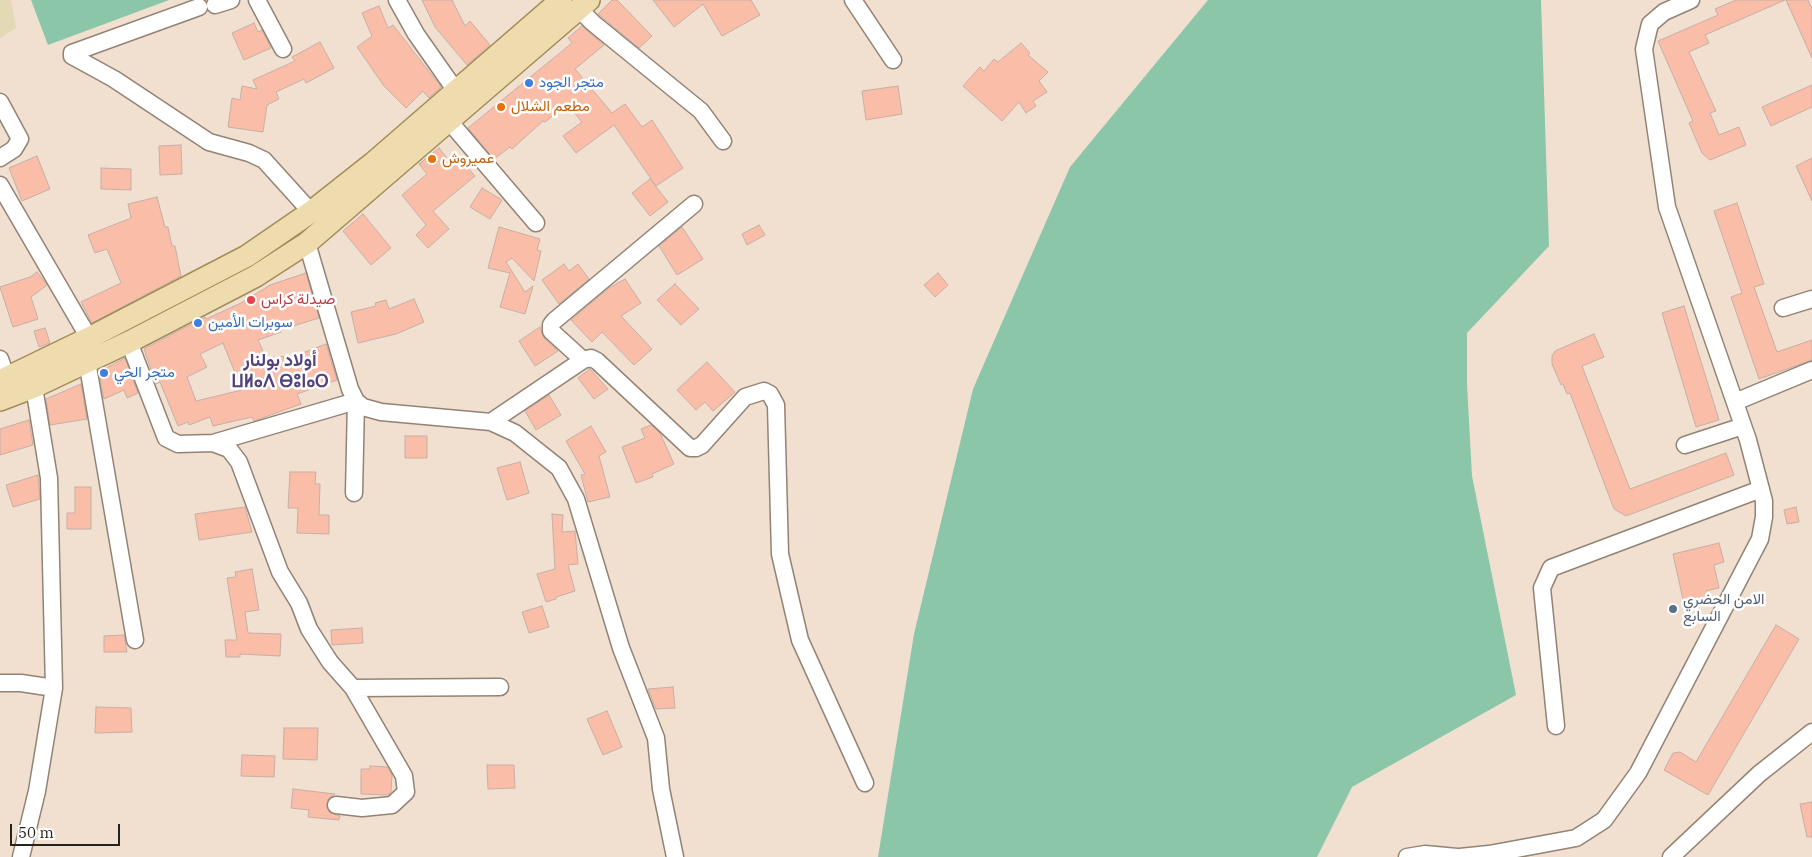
<!DOCTYPE html>
<html>
<head>
<meta charset="utf-8">
<style>
	body { margin:0 }
	#map { position:relative; width:1812px; height:857px; overflow:hidden; background:#f1dfcf; font-family:"IBM Plex Serif",serif }
	canvas { display:block }
	.scale { position:absolute; left:10px; top:824px; width:110px; height:22px; box-sizing:border-box; border:2px solid #28221c; border-top:0; padding-left:6px; font-size:15px; line-height:18px; white-space:nowrap; color:#28221c; -webkit-text-stroke:4px #fff; paint-order:stroke }
</style>
</head>
<body>
<div id="map">
<canvas width="1812" height="857"></canvas>
<div class="scale">50 m</div>
</div>
<script>
const context = document.querySelector('canvas').getContext('2d');
context.lineJoin = 'round';
function paint(path, color) {
  context.fillStyle = color;
  context.fill(path, 'evenodd');
}
function poly(rows) {
  const path = new Path2D();
  for (const r of rows) {
    path.moveTo(r[0], r[1]);
    for (let i = 2; i < r.length; i += 2) path.lineTo(r[i], r[i + 1]);
  }
  return path;
}
function stroke(path, color, width, dash) {
  context.strokeStyle = color;
  context.lineWidth = width;
  context.lineCap = dash ? 'butt' : 'round';
  context.setLineDash(dash || []);
  context.stroke(path);
}
function drawText(font, color, halo, rows, align = 'center') {
  context.font = font + ' "IBM Plex Serif",Vazirmatn,"Noto Sans Tifinagh",serif';
  context.lineWidth = 5;
  context.setLineDash([]);
  context.textBaseline = 'middle';
  context.strokeStyle = halo;
  context.fillStyle = color;
  for (const [text, x, y, turn = 0] of rows) {
    context.save();
    context.translate(x, y);
    context.rotate((+turn || 0) * Math.PI / 180);
    context.textAlign = isNaN(turn) ? turn : align;
    if (halo) context.strokeText(text, 0, 0);
    context.fillText(text, 0, 0);
    context.restore();
  }
}
paint(poly([
	[31,0,169,0,48,45],
	[1208,0,1541,0,1549,246,1467,333,1467,384,1472,476,1516,695,1352,787,1317,857,878,857,914,634,973,389,1070,167]
]), '#8bc6a9');
paint(poly([
	[0,0,11,0,16,28,0,38]
]), '#e3d9b4');
const building = poly([
	[422,0,452,0,465,26,470,21,490,45,467,65,435,27,422,0],
	[612,0,617,0,652,36,639,48,598,14,612,0],
	[653,0,751,0,760,15,722,36,703,4,674,27,653,0],
	[1736,0,1785,0,1705,35,1709,43,1689,52,1716,111,1710,113,1719,135,1739,127,1746,145,1710,160,1702,153,1689,123,1693,121,1658,41,1718,15,1715,9,1736,0],
	[1786,0,1808,0,1812,9,1812,58,1786,0],
	[379,6,388,28,393,25,441,87,429,98,423,91,406,108,384,86,357,47,372,36,362,13,379,6],
	[254,23,258,32,262,30,271,48,244,60,232,33,254,23],
	[582,26,604,45,575,69,612,113,625,104,642,127,652,120,683,168,656,186,614,125,576,153,563,136,582,122,567,104,545,122,543,121,512,149,510,147,494,159,468,128,572,43,568,38,582,26],
	[320,42,334,68,306,83,304,79,276,92,279,99,267,105,263,132,228,127,232,98,240,100,242,86,257,89,253,80,295,61,292,57,320,42],
	[1021,43,1030,53,1028,55,1048,72,1039,81,1047,92,1033,101,1036,106,1026,113,1019,102,1002,121,963,86,980,67,984,71,994,59,998,62,1021,43],
	[1812,85,1812,107,1771,126,1762,107,1812,85],
	[898,86,902,114,866,120,862,91,898,86],
	[181,145,182,174,160,175,159,146,181,145],
	[439,148,452,164,459,158,475,176,433,211,449,229,428,248,416,235,426,225,402,195,427,174,419,164,439,148],
	[37,156,50,189,22,201,9,168,37,156],
	[1812,158,1812,201,1796,166,1812,158],
	[101,168,131,169,131,190,101,189,101,168],
	[650,179,668,202,650,216,632,193,650,179],
	[482,188,502,200,490,219,470,207,482,188],
	[157,197,165,227,168,227,172,246,175,246,181,276,92,323,81,302,121,283,107,249,95,253,88,235,131,218,128,204,157,197],
	[1737,203,1764,284,1754,287,1777,352,1812,340,1812,360,1759,379,1731,297,1742,293,1714,211,1737,203],
	[363,214,391,248,371,265,343,231,363,214],
	[759,225,765,235,747,245,742,234,759,225],
	[499,227,540,239,537,250,541,251,534,281,512,258,506,262,525,292,533,286,525,314,500,307,510,273,488,268,499,227],
	[682,227,703,259,677,275,659,246,682,227],
	[564,264,569,271,578,264,589,279,559,304,542,280,564,264],
	[37,272,47,285,31,297,38,319,13,327,0,287,30,277,37,272],
	[306,273,319,318,280,330,281,332,258,340,268,362,283,356,284,360,326,344,337,380,297,394,301,404,254,421,252,417,213,426,210,417,189,425,188,422,178,426,160,382,156,384,144,349,205,317,206,319,241,303,270,285,306,273],
	[223,343,242,390,196,401,187,377,207,367,200,354,223,343],
	[938,273,948,285,935,297,924,285,938,273],
	[625,279,641,303,621,316,652,349,634,365,602,332,592,342,571,320,609,288,625,279],
	[675,284,699,309,681,325,657,300,675,284],
	[414,299,424,322,396,334,358,343,351,312,376,306,375,303,386,300,389,309,414,299],
	[1684,306,1719,420,1696,427,1662,313,1684,306],
	[540,327,544,338,558,351,535,366,519,341,540,327],
	[45,328,50,343,39,347,34,331,45,328],
	[1594,334,1604,357,1582,366,1630,489,1726,453,1734,475,1626,516,1614,509,1570,393,1567,394,1563,384,1561,385,1552,364,1552,356,1555,351,1594,334],
	[125,358,138,393,127,398,124,390,104,399,99,372,125,358],
	[707,362,735,392,713,411,705,402,696,410,677,390,707,362],
	[590,369,608,389,594,399,578,378,590,369],
	[81,384,87,419,50,425,46,399,81,384],
	[549,395,561,415,536,430,525,411,549,395],
	[29,420,33,445,0,455,0,429,29,420],
	[651,425,660,433,674,464,652,474,653,477,636,483,622,447,645,438,641,429,651,425],
	[591,426,606,452,599,456,610,497,588,502,581,475,585,474,566,441,591,426],
	[405,436,427,436,427,458,405,458,405,436],
	[520,462,529,493,507,500,497,468,520,462],
	[290,472,316,472,315,484,320,484,319,515,329,515,329,534,297,533,298,508,288,508,290,472],
	[38,475,40,499,13,507,6,485,38,475],
	[75,487,91,487,91,529,67,529,67,513,75,513,75,487],
	[245,507,252,532,199,540,195,514,245,507],
	[1796,507,1799,522,1787,524,1784,510,1796,507],
	[552,514,563,515,562,532,575,531,578,564,568,565,575,591,556,597,556,599,546,602,537,574,555,569,552,514],
	[1719,543,1724,562,1714,565,1719,588,1706,591,1708,598,1684,604,1673,554,1719,543],
	[252,569,259,610,245,612,248,633,281,634,280,656,240,654,240,657,226,657,225,640,237,640,227,578,236,577,235,572,252,569],
	[542,606,549,627,529,633,522,612,542,606],
	[1776,625,1799,639,1708,795,1664,770,1673,753,1680,752,1696,762,1776,625],
	[362,628,363,643,332,645,331,630,362,628],
	[124,635,127,652,104,652,104,636,124,635],
	[673,687,675,708,656,709,648,689,673,687],
	[96,707,131,708,132,732,95,733,96,707],
	[607,711,622,747,603,755,587,719,607,711],
	[284,728,318,728,317,760,283,759,284,728],
	[242,755,275,756,274,777,241,776,242,755],
	[487,765,514,765,515,788,488,789,487,765],
	[370,766,387,767,392,775,391,792,388,795,361,794,361,769,370,769,370,766],
	[293,789,335,794,328,799,327,808,330,813,340,816,339,820,308,817,309,810,291,808,293,789],
	[1812,802,1812,837,1807,837,1800,804,1812,802]
]);
paint(building, '#fabda7');
stroke(building, '#c5afa6', 1);
const minor = poly([
	[257,0,283,49],
	[397,0,416,34,456,91],
	[853,0,893,60],
	[215,5,231,0],
	[199,7,72,53,72,56,114,79,209,142,249,153,264,160,311,212],
	[579,9,593,23,701,111,723,141],
	[0,102,20,139,14,149,0,158],
	[449,121,536,223],
	[0,185,89,338],
	[694,204,554,321,551,325,551,331,583,360,591,358,597,361,690,448,696,448,702,445,745,397,764,391,770,394,776,405,780,554,800,640,865,783],
	[307,243,350,389,356,401,363,407,381,412,491,422,515,433,559,468,576,499,621,648,656,738,661,789,675,857],
	[1783,308,1812,299],
	[129,342,166,438,178,444,213,443,229,449,239,462,280,572,299,603,309,629,330,662,353,688,404,776,406,792,392,805,362,808,336,805],
	[0,359,7,379],
	[87,361,135,640],
	[1735,402,1812,370],
	[491,422,583,360],
	[213,443,356,401,354,493],
	[1685,445,1743,426],
	[0,683,21,683,54,688],
	[353,688,500,687],
	[1556,726,1542,588,1551,568,1761,489],
	[21,857,37,791,54,688,49,478,34,387],
	[1407,857,1425,854,1457,857],
	[1460,857,1489,854,1576,838,1604,820,1638,773,1760,539,1764,517,1764,501,1748,440,1667,207,1644,49,1650,24,1664,12,1691,0],
	[1671,857,1759,774,1812,732]
]);
const major = poly([
	[0,381,89,338,247,256,311,212,373,163,561,0],
	[0,400,34,387,129,342,256,276,307,243,589,0]
]);
stroke(minor, '#938374', 19);
stroke(major, '#a38c58', 24);
stroke(minor, '#fff', 16);
stroke(major, '#efdcae', 21);
for (const [x, y, r, color] of [
	[529,83,5,"#3f7fe0"],
	[501,107,5,"#e8710a"],
	[432,159,5,"#e8710a"],
	[251,300,5,"#e0444e"],
	[198,323,5,"#3f7fe0"],
	[104,373,5,"#3f7fe0"],
	[1673,609,5,"#5c6f8a"]
]) {
  const dot = new Path2D();
  dot.arc(x, y, r, 0, 2 * Math.PI);
  context.fillStyle = color;
  context.fill(dot);
  stroke(dot, '#fff', 2);
}
drawText('15px', '#366cbe', '#fff', [
	["متجر الجود",539,83],
	["سوبرات الأمين",208,323],
	["متجر الحي",114,373]
], 'left');
drawText('15px', '#c56008', '#fff', [
	["مطعم الشلال",511,107],
	["عميروش",442,159]
], 'left');
drawText('15px', '#be3a42', '#fff', [
	["صيدلة كراس",261,300]
], 'left');
drawText('15px', '#4e5e75', '#fff', [
	["الامن الحضري",1683,600],
	["السابع",1683,617]
], 'left');
drawText('bold 18px', '#51417e', '#fff', [
	["أولاد بولنار",280,361],
	["ⵡⵍⴰⴷ ⴱⵓⵏⴰⵔ",280,382]
]);
</script>
</body>
</html>
